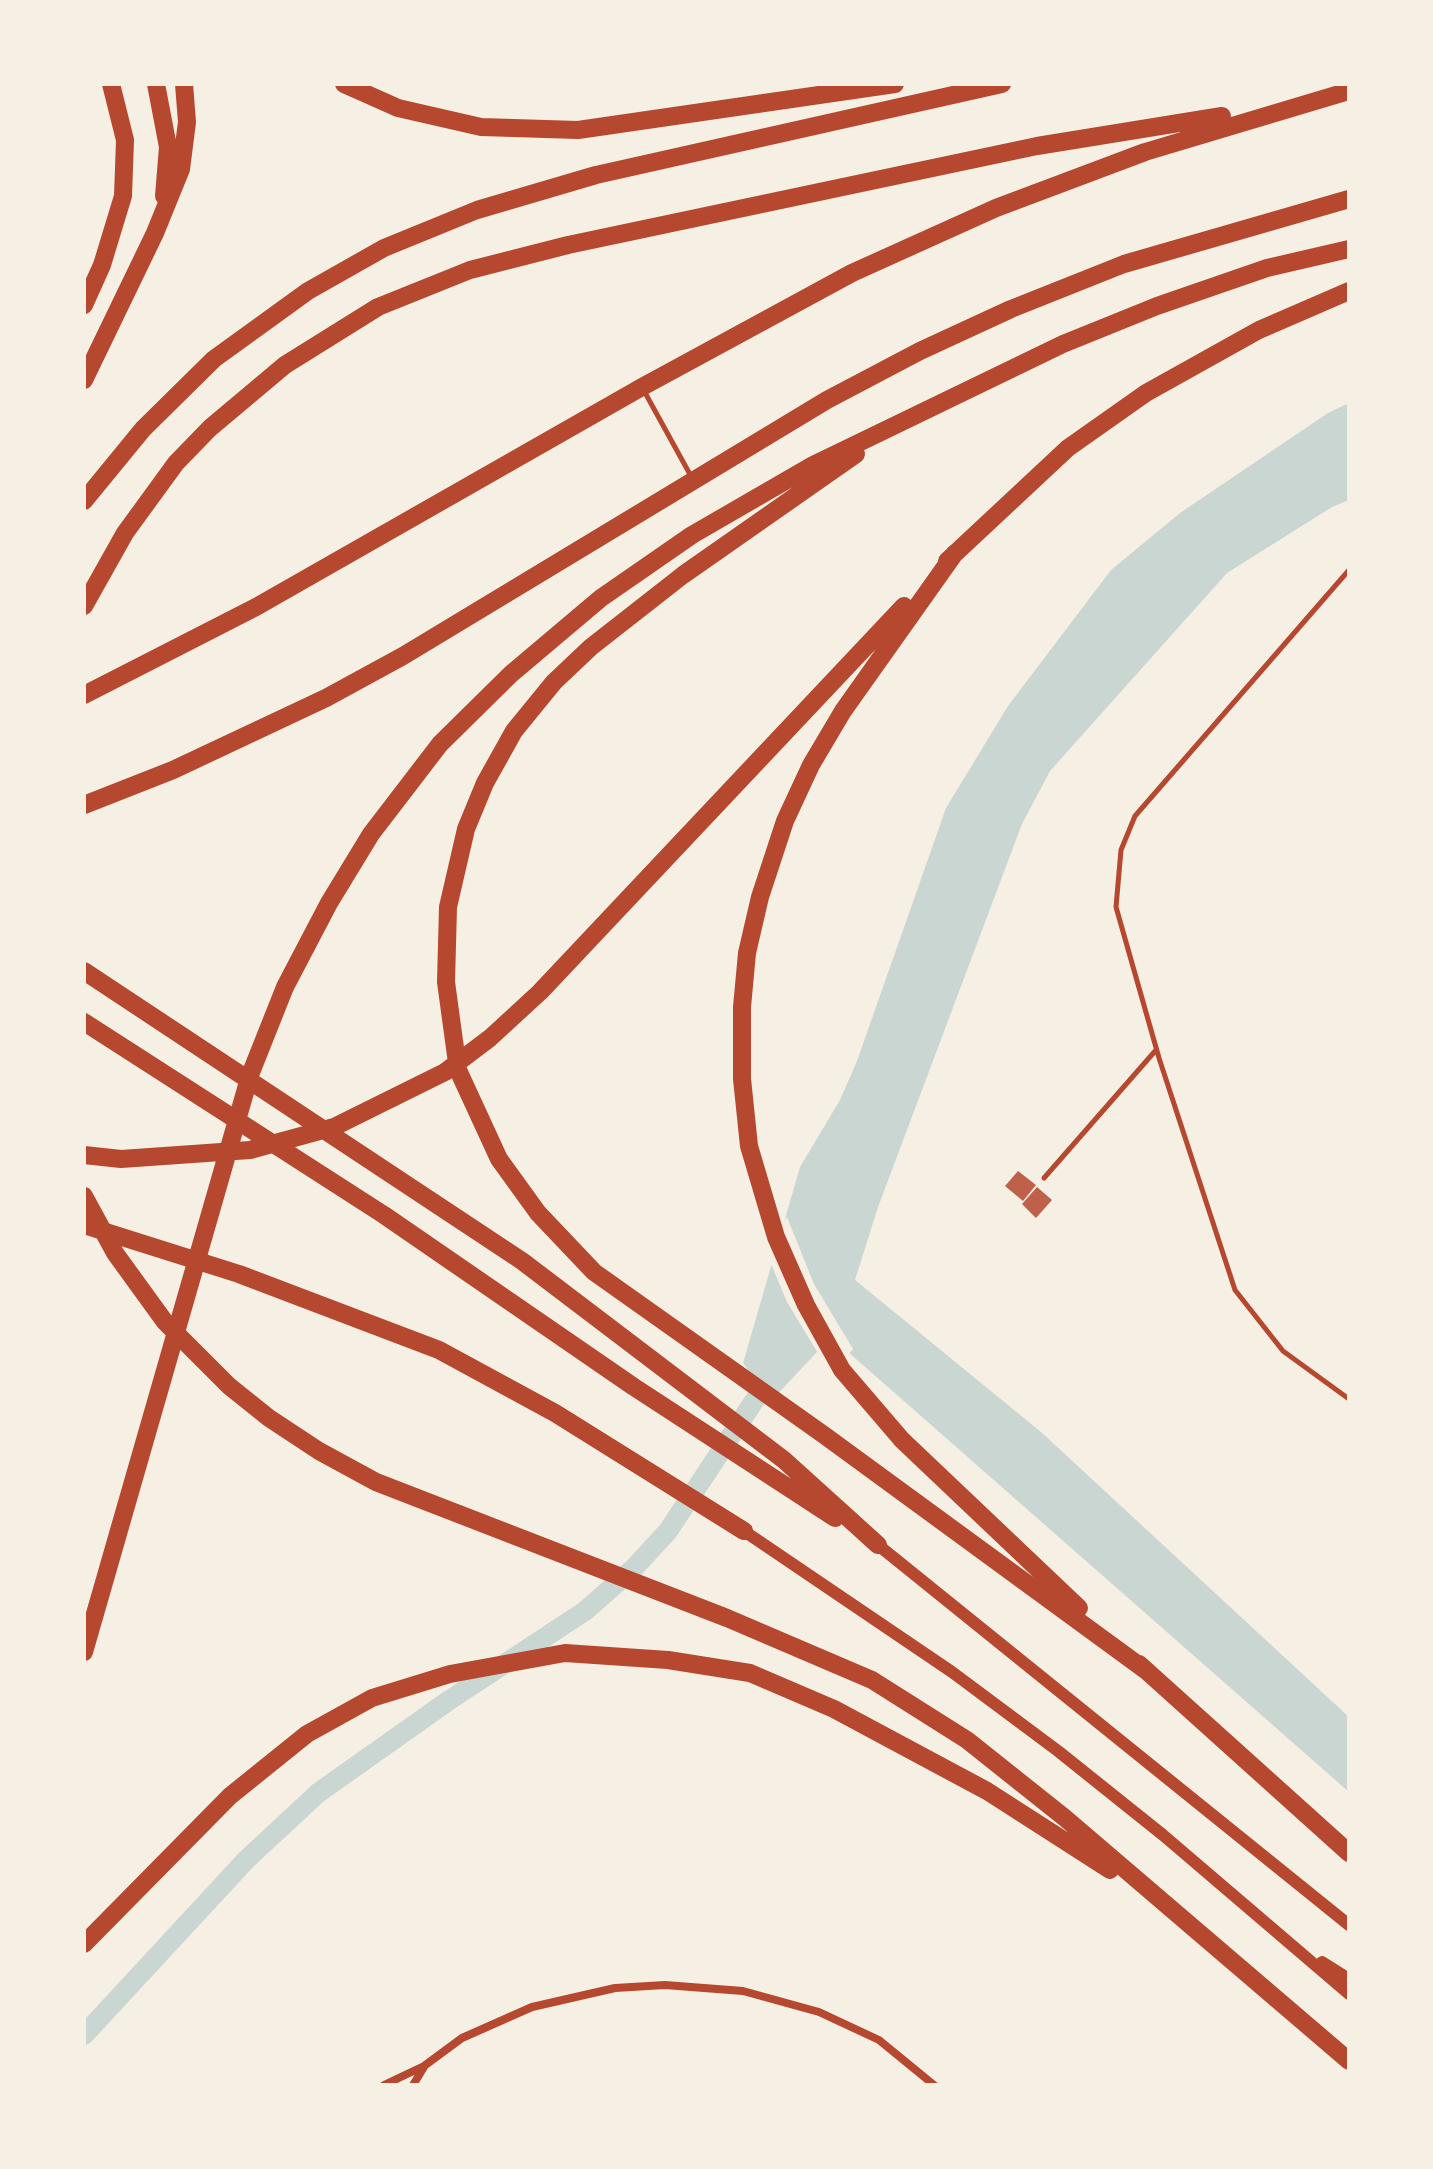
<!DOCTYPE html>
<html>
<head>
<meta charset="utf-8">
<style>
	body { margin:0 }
	#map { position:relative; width:1433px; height:2169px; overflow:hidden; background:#f6efe4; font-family:Arial,sans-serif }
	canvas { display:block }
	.frame { position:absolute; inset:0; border:86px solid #f6efe4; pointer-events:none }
</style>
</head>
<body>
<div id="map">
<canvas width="1433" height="2169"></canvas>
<div class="frame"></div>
</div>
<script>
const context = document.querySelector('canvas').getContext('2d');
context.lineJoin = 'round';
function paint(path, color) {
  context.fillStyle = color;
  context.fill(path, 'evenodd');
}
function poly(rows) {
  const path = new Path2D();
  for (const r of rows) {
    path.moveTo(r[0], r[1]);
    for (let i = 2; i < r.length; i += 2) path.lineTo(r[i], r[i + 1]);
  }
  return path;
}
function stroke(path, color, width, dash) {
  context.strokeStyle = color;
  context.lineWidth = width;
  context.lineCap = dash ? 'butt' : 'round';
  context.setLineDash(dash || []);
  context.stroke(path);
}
paint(poly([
	[1349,403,1349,500,1332,507,1227,573,1050,771,1022,824,878,1207,855,1280,1041,1432,1349,1717,1349,1792,831,1337,771,1401,743,1363,800,1167,840,1100,857,1061,946,808,1008,706,1111,570,1180,513,1328,413]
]), '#c9d6d2');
paint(poly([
	[787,1217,814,1284,853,1349,848,1356,831,1342,819,1355,787,1302,769,1259,776,1233]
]), '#f6efe4');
stroke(poly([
	[84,2035,246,1860,318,1793,448,1701,585,1611,634,1568,668,1531,770,1377]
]), '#c9d6d2', 20);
paint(poly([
	[1018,1171,1036,1185,1023,1201,1005,1186],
	[1037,1187,1052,1200,1036,1218,1022,1204]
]), '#bf614a');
stroke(poly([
	[643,389,692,478],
	[1349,570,1135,816,1121,850,1116,907,1159,1058,1235,1290,1283,1351,1349,1399],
	[1044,1178,1156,1050]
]), '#b5482f', 5);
stroke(poly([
	[384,2085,424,2066,462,2038,532,2007,615,1988,665,1985,743,1991,819,2012,879,2040,934,2085],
	[413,2085,424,2067]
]), '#b5482f', 8);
stroke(poly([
	[744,1531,952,1672,1058,1751,1163,1835,1349,1994],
	[878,1545,1349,1925],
	[1322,1962,1349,1979]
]), '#b5482f', 12);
stroke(poly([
	[156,84,168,147,164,196],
	[344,84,398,108,481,127,578,130,895,84],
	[84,305,102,265,123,196,125,140,111,84],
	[84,380,155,233,181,169,187,122,184,84],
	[856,454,683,575,591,647,554,682,514,731,485,783,466,829,448,907,446,982,458,1070,499,1159,538,1213,594,1272,824,1435,1148,1672],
	[84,501,143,429,214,359,308,291,384,248,477,210,596,175,1002,84],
	[955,553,843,711,811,765,785,821,760,897,747,953,742,1007,742,1079,749,1146,776,1237,806,1305,842,1370,902,1440,1079,1608],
	[947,561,1068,448,1146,393,1259,330,1349,291],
	[84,606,125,533,176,463,210,428,285,365,378,307,470,270,568,245,1037,146,1222,116],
	[84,695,256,607,642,387,852,273,996,208,1145,152,1349,91],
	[84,805,173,770,326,698,403,656,827,400,920,351,1011,309,1124,264,1349,199],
	[84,971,522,1261,784,1460,878,1545],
	[84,1022,384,1215,634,1387,835,1518],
	[84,1155,121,1159,250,1150,334,1127,445,1072,490,1038,540,992,904,606],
	[84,1196,115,1253,165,1322,229,1386,269,1418,319,1451,376,1482,727,1618,872,1680,967,1740,1065,1818,1349,2061],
	[84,1225,239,1274,439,1350,555,1413,744,1531],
	[84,1652,250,1075,285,987,329,903,371,834,440,744,511,674,601,598,692,535,813,465,1063,344,1157,306,1267,268,1349,249],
	[1139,1664,1349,1853],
	[84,1944,230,1796,307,1734,372,1698,450,1674,565,1653,668,1660,750,1673,834,1709,987,1791,1110,1870]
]), '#b5482f', 18);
</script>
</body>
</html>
